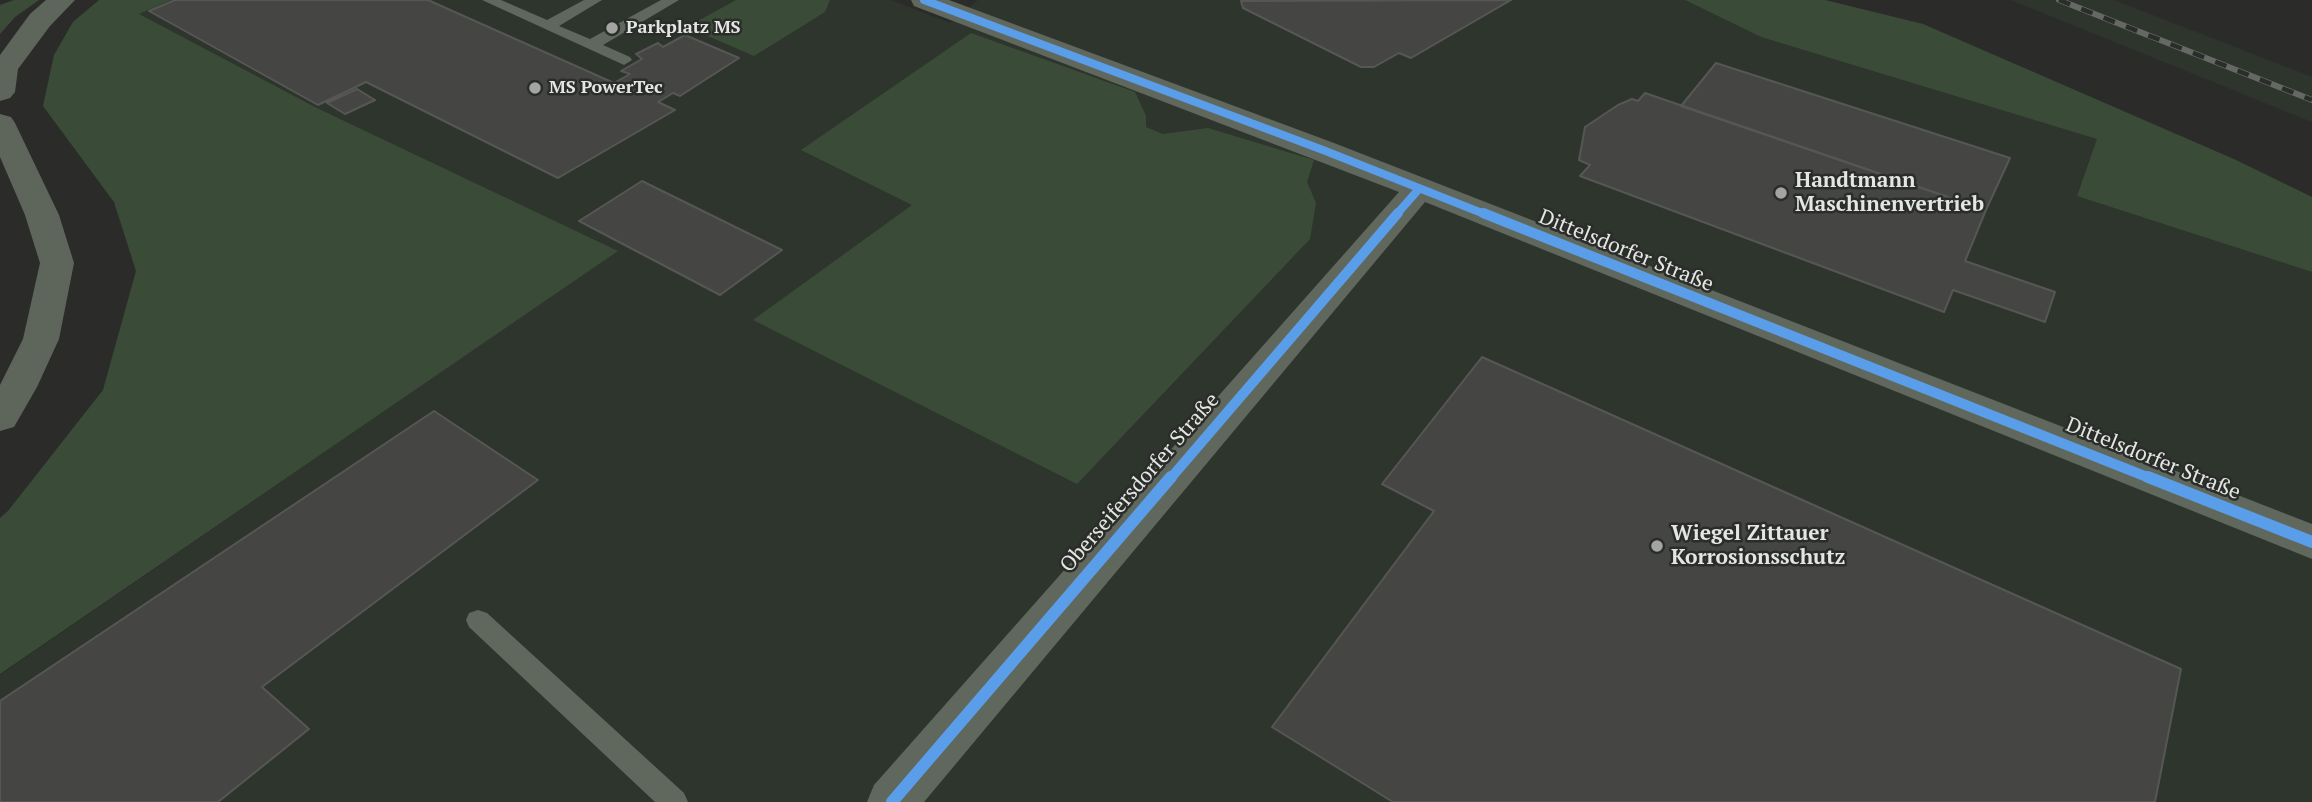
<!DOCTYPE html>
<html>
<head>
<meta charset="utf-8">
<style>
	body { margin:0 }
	canvas { display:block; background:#2b2c2a }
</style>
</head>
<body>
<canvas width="2312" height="802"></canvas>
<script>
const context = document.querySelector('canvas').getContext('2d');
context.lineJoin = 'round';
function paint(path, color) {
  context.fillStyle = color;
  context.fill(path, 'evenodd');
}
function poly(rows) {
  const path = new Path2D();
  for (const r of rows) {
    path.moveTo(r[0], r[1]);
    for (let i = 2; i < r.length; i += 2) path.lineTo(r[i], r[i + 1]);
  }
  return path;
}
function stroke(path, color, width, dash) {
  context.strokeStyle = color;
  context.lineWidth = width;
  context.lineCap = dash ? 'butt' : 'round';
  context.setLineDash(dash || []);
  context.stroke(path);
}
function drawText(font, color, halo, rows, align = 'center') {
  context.font = font + ' "PT Serif",serif';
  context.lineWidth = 5;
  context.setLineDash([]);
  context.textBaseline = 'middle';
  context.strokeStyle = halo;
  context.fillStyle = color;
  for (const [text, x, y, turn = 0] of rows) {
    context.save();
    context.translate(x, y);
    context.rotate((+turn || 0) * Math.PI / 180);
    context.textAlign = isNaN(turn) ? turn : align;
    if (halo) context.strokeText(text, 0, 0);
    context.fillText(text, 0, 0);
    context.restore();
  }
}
paint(poly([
	[171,0,891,0,950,23,978,0,1685,0,1761,37,2098,139,2077,196,2312,272,2312,802,0,802,0,675,617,251,317,108,138,14],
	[2011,0,2114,0,2312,77,2312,122]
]), '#2e352d');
paint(poly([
	[14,0,39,0,15,17,0,34,0,5],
	[99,0,171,0,139,14,317,108,618,251,0,674,0,518,8,511,103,390,136,271,114,202,43,106,54,55,73,22],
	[736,0,830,0,825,12,754,56,687,27],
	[1685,0,1825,0,1923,24,2236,160,2312,197,2312,272,2077,196,2097,139,1761,37],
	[971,33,1135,92,1146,116,1146,127,1163,134,1208,128,1314,160,1307,182,1316,203,1310,239,1077,484,753,320,912,205,801,150]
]), '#3a4c37');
const building = poly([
	[175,0,428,0,614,83,630,74,621,71,642,59,636,54,658,43,663,47,685,35,739,58,680,96,673,93,658,102,675,110,558,178,366,82,318,105,149,11,175,0],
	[1511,0,1411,58,1399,53,1374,67,1361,67,1243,8,1241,1,1511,0],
	[1716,63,2010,158,1986,210,1681,106,1716,63],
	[357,89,375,100,345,114,327,103,357,89],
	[1645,93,1986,210,1965,261,2055,292,2045,322,1953,290,1944,312,1580,176,1590,165,1579,160,1585,127,1618,105,1632,99,1638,101,1645,93],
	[642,181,782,250,720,295,579,221,642,181],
	[1482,357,2181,669,2155,802,1393,802,1272,727,1434,511,1382,484,1482,357],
	[434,411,538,480,262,687,309,729,218,802,0,802,0,701,434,411]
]);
paint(building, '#454644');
stroke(building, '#565755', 2);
paint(poly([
	[482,0,501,0,547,20,584,0,602,0,559,26,590,39,661,0,679,0,603,45,630,57,632,60,624,65,482,0],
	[478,610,487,613,684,793,688,802,655,802,469,627,466,620,469,613,478,610]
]), '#60685e');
paint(poly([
	[911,0,949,0,1334,143,2312,524,2312,559,1425,202,924,802,867,802,874,785,1399,192,914,6,911,0]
]), '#60685e');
paint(poly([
	[46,0,75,0,50,26,18,69,15,92,10,98,0,101,0,55,30,14,46,0],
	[0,114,11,117,15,123,59,215,74,263,59,339,37,387,14,427,0,431,0,385,23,339,40,263,25,215,0,157,0,114]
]), '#5e665c');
const rail = poly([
	[2059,0,2312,100]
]);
stroke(rail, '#656864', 6);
stroke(rail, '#2a2d29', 4.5, [12]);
stroke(poly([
	[924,0,1323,150,1487,215],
	[1396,215,1418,190]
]), '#5a9eea', 8);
stroke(poly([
	[1483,213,2152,479],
	[1170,479,1398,213]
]), '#5a9eea', 10);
stroke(poly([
	[2148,477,2312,542],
	[892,802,1171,477]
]), '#5a9eea', 12);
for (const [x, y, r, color] of [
	[612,28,7,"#a3a5a2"],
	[535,88,7,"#a3a5a2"],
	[1781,193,7,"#a3a5a2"],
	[1657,546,7,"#a3a5a2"]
]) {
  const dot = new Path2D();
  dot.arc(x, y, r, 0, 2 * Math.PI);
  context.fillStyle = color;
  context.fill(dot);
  stroke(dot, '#2a2d29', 2.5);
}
drawText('bold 18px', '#e4e6e3', '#2a2d29', [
	["Parkplatz MS",626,28],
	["MS PowerTec",549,88]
], 'left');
drawText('bold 21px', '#e4e6e3', '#2a2d29', [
	["Handtmann",1795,181],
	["Maschinenvertrieb",1795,205],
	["Wiegel Zittauer",1671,534],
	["Korrosionsschutz",1671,558]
], 'left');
drawText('21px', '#e4e6e3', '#2a2d29', [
	["Dittelsdorfer Straße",1626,251,22],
	["Dittelsdorfer Straße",2153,459,22],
	["Oberseifersdorfer Straße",1140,483,-49]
]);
</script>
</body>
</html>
